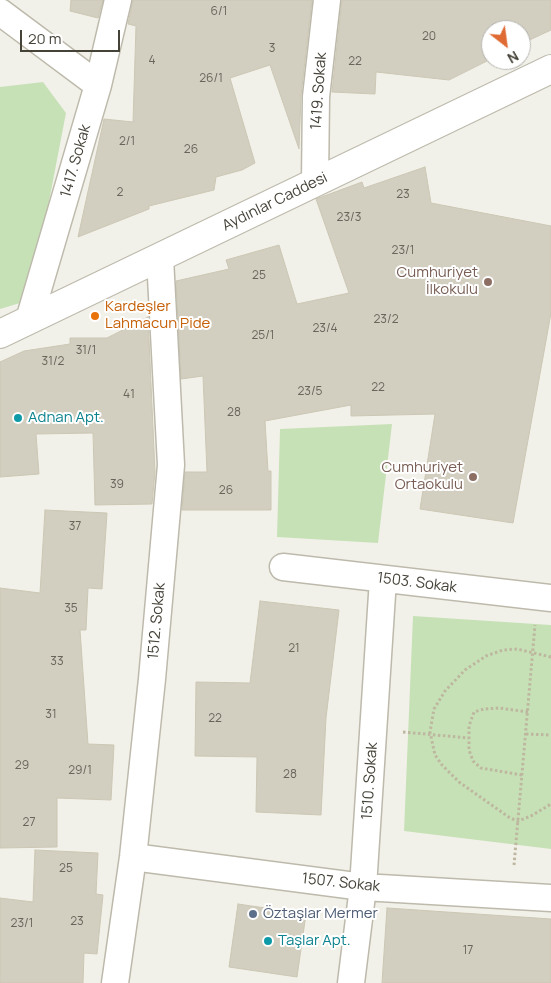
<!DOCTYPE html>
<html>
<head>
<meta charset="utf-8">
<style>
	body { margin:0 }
	#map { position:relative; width:551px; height:983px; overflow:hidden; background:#f2f1e9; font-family:Manrope,sans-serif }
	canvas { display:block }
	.north { position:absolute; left:481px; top:20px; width:50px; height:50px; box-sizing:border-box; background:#fff; border:1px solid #b5b3af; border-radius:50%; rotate:150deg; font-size:14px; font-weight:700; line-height:20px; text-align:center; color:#454238 }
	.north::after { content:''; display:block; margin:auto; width:18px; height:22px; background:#df6a33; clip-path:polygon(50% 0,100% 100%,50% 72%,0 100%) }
	.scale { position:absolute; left:20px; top:30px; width:100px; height:22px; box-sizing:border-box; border:2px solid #454238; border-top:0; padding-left:6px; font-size:15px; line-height:18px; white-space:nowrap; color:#454238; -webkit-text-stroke:4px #fff; paint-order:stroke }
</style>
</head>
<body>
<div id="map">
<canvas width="551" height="983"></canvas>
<div class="north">N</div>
<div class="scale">20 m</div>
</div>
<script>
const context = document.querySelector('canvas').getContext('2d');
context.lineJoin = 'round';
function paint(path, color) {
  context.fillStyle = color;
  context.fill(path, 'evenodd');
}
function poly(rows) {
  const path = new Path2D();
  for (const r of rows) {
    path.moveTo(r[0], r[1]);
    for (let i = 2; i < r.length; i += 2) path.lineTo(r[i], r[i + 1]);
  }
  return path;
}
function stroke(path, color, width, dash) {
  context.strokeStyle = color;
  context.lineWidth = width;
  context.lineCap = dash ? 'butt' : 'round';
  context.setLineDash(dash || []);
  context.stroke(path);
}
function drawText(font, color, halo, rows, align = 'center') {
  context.font = font + ' Manrope,sans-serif';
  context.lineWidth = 4;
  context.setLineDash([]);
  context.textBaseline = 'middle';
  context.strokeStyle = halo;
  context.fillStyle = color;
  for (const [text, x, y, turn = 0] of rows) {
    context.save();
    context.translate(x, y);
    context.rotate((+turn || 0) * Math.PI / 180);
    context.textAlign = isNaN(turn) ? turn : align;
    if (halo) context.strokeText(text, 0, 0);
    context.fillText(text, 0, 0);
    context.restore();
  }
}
paint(poly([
	[43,82,66,113,30,300,0,309,0,87],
	[392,424,378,543,277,537,280,429],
	[413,616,551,625,551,849,404,831]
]), '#c7e1b7');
const building = poly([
	[71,0,103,0,98,18,70,11,71,0],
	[133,0,312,0,301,95,299,149,270,65,230,78,255,163,242,170,216,177,214,190,149,206,149,209,78,237,104,119,133,122,136,26,128,24,133,0],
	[342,0,551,0,551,30,521,44,521,30,491,30,491,59,449,80,376,72,375,94,332,92,342,0],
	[425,167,431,203,551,226,551,313,513,523,420,509,435,414,351,416,351,405,265,421,268,471,271,471,271,510,182,510,185,472,207,472,203,376,181,379,176,281,229,269,226,260,279,245,297,304,349,293,316,199,362,182,364,188,425,167],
	[148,317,155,472,152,504,95,505,93,433,36,434,39,474,0,477,0,362,24,351,70,344,70,338,107,338,148,317],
	[45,510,107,513,102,589,88,588,86,630,80,630,88,744,114,745,111,800,57,798,57,847,0,848,0,588,40,593,45,510],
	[260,601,339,610,326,718,321,815,256,812,257,757,195,756,196,682,250,683,260,601],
	[35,850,98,853,96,894,103,895,97,954,84,953,83,983,0,983,0,898,33,902,35,850],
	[238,904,306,914,297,977,229,967,238,904],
	[387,908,551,919,551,983,382,983,387,908]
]);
paint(building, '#d2cec0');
stroke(building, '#ccc7b4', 1);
const minor = poly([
	[0,12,98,85],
	[315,182,316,97,327,0],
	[29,320,98,85,118,0],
	[283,567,551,598],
	[133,857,363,887,551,898],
	[115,983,133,857,152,679,171,465,160,258],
	[351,983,363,887,383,579]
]);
const tertiary = poly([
	[0,334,551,69]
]);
stroke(minor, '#bdbaac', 29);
stroke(tertiary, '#bdbaac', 30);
stroke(poly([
	[551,657,517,649,503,650,486,656,465,670,445,691,434,709,430,732,435,755,442,765,459,782,510,818,518,821,531,816,551,804],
	[403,732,469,738],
	[526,734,551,735],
	[522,775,481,768,473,761,469,750,469,726,474,712,484,709,499,708,528,712],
	[514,865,535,625]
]), '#bdb79f', 3, [2.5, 2.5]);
stroke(minor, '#fff', 26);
stroke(tertiary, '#fff', 28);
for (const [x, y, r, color] of [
	[488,282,5,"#8d6e63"],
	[95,316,5,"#e8710a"],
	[18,418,5,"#0f9aa8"],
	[473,477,5,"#8d6e63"],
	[253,914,5,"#5c6f8a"],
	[268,941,5,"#0f9aa8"]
]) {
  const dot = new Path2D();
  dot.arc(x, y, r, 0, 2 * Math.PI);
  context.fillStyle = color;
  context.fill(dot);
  stroke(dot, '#fff', 2);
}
drawText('12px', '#68655a', null, [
	["6/1",219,12],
	["20",429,37],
	["3",272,49],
	["4",152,61],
	["22",355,62],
	["26/1",211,79],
	["2/1",127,142],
	["26",191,150],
	["2",120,193],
	["23",403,195],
	["23/3",349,218],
	["23/1",403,251],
	["25",259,276],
	["23/2",386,320],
	["23/4",325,329],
	["25/1",263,336],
	["31/1",86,351],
	["31/2",53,362],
	["22",378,388],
	["23/5",310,392],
	["41",129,395],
	["28",234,413],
	["39",117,485],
	["26",226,491],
	["37",75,527],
	["35",71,609],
	["21",294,649],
	["33",57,662],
	["31",51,715],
	["22",215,719],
	["29",22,766],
	["29/1",80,771],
	["28",290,775],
	["27",29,823],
	["25",66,869],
	["23",77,922],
	["23/1",22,924],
	["17",468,951]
]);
drawText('15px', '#454238', '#fff', [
	["1419. Sokak",319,91,-86],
	["1417. Sokak",76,161,-74],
	["Aydınlar Caddesi",275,202,-26],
	["1503. Sokak",417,583,7],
	["1512. Sokak",157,621,-85],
	["1510. Sokak",370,781,-86],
	["1507. Sokak",341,883,6]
]);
drawText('15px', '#785e54', '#fff', [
	["Cumhuriyet",478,273],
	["İlkokulu",478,290],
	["Cumhuriyet",463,468],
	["Ortaokulu",463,485]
], 'right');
drawText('15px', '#c56008', '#fff', [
	["Kardeşler",105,307],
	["Lahmacun Pide",105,324]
], 'left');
drawText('15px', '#0d838f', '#fff', [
	["Adnan Apt.",28,418],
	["Taşlar Apt.",278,941]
], 'left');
drawText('15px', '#4e5e75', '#fff', [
	["Öztaşlar Mermer",263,914]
], 'left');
</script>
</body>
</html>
